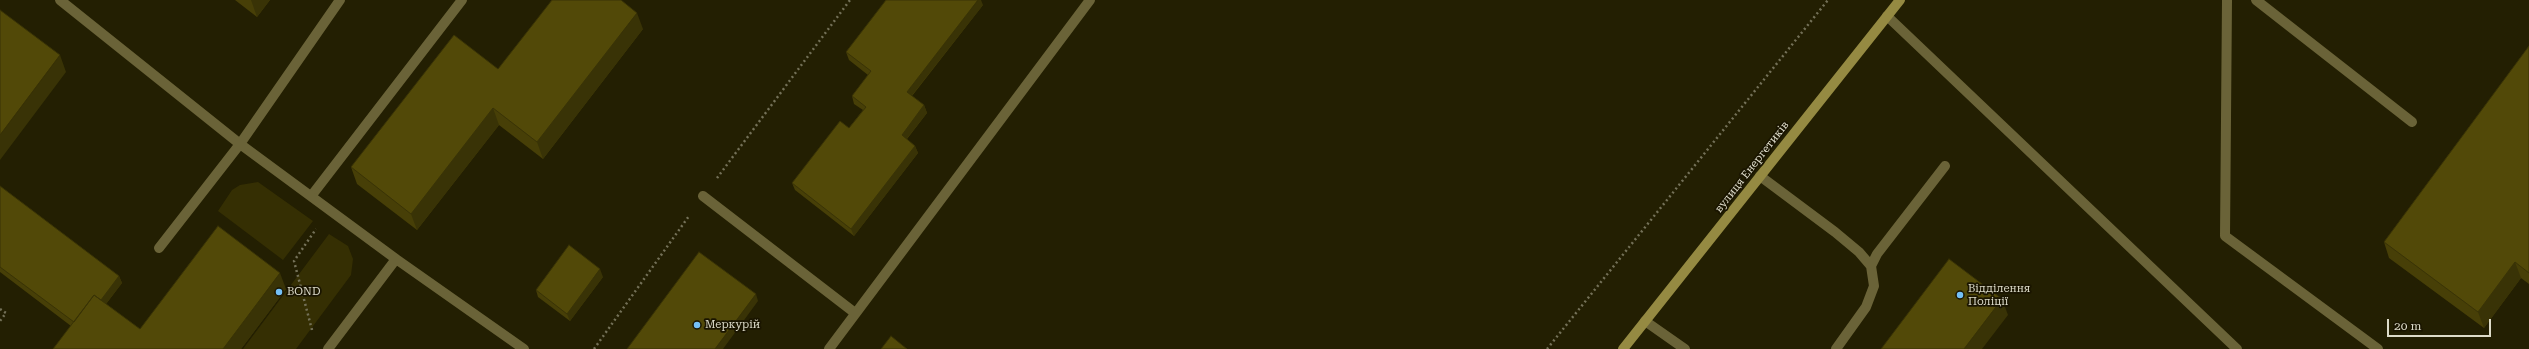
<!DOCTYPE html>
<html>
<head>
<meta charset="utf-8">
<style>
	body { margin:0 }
	#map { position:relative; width:2529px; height:349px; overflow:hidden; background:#231f02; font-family:"Roboto Serif",serif }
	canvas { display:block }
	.scale { position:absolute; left:2387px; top:319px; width:104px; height:18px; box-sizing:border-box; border:2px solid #dddbc9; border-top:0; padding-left:5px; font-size:12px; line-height:14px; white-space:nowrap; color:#dddbc9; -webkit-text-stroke:3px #1a1500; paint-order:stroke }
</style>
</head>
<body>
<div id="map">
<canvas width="2529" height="349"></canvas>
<div class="scale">20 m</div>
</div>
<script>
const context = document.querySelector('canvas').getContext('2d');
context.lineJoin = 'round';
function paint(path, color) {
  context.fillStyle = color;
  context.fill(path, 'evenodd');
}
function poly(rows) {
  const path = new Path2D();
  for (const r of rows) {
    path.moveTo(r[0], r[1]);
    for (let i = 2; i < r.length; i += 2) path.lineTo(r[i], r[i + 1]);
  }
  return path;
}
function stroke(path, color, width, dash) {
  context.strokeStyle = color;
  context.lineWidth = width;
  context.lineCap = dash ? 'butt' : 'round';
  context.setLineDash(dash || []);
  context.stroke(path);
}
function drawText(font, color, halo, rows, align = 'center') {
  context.font = font + ' "Roboto Serif",serif';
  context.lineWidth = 3.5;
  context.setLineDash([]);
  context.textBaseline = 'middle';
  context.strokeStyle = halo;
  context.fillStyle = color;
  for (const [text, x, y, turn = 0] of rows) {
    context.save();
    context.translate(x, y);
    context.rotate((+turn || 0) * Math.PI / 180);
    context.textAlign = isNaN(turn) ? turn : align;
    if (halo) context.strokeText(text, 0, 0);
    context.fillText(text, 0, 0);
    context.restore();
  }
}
paint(poly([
	[258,182,313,221,283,260,218,211,232,190,240,185],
	[329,234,348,246,353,259,351,275,296,349,243,349]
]), '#352f03');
stroke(poly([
	[717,178,850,0],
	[0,309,6,313,0,321],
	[312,330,294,261,316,229],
	[594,349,689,216],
	[1547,349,1828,0]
]), '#747158', 2.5, [2, 3]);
stroke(poly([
	[2227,0,2225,236,2378,349],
	[2256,0,2412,122],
	[1887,16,2237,349],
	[1760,176,1835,232,1859,252,1871,266,1874,286,1866,307,1836,349],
	[312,195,462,0],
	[703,196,855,313],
	[1871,266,1877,254,1945,166],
	[1645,321,1685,349],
	[829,349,1090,0]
]), '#6a6338', 10);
stroke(poly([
	[60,0,240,144,396,259,524,349],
	[159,248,240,144,340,0],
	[328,349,396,259]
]), '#6a6338', 10);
stroke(poly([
	[1623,349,1900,0]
]), '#958a42', 10);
paint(poly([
	[235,0,270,0,257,17],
	[983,5,912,96,924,105,927,113,907,139,915,146,918,153,854,236,795,190,792,183,849,128,863,110,854,104,852,96,868,75,849,60,846,52],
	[643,29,543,159,499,125,417,230,357,184,351,167,498,69],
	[2529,46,2529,284,2521,278,2484,328,2389,258,2384,242],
	[0,186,119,276,122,283,106,304,140,329,286,289,241,349,53,349,71,326,0,272],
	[603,277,570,321,538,297,536,290]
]), '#473f07');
paint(poly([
	[251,0,270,0,257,17],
	[978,0,981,0,983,5,909,99,907,92],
	[637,13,643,29,543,159,537,142],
	[60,55,66,72,0,160,0,135],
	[924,105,927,113,904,142,902,135],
	[493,108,499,125,417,230,411,214],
	[915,146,918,153,854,236,851,229],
	[2515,262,2521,278,2484,328,2478,312],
	[600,269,603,277,570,321,567,314],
	[280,273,286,289,241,349,223,349],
	[119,276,122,283,83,334,80,327],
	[756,294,758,301,723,349,715,349],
	[2002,299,2008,315,1982,349,1964,349]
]), '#393306');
const building = poly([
	[552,0,621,0,637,13,537,142,493,108,411,214,351,167,454,35,498,69,552,0],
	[886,0,978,0,907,92,924,105,902,135,915,146,851,229,792,183,840,121,849,128,866,107,852,96,871,71,846,52,886,0],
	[0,10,60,55,0,135,0,10],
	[2529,46,2529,273,2515,262,2478,312,2384,242,2529,46],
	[0,186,119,276,101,300,94,295,74,322,0,267,0,186],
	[218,226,280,273,223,349,53,349,94,295,140,329,218,226],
	[569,245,600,269,567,314,536,290,569,245],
	[699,252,756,294,715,349,627,349,699,252],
	[1949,259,2002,299,1964,349,1881,349,1949,259],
	[891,336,907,349,881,349,891,336]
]);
paint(building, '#524908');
stroke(building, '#393306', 1);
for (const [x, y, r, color] of [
	[279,292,4,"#74c0f6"],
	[1960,295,4,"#74c0f6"],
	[697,325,4,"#74c0f6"]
]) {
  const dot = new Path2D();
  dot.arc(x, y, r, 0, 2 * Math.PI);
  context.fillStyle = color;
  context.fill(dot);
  stroke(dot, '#1a1500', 1.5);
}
drawText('11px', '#dddbc9', '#1a1500', [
	["вулиця Енергетиків",1752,167,-52]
]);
drawText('11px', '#dddbc9', '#1a1500', [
	["Відділення",1968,289],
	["Поліції",1968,302],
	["BOND",287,292],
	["Меркурій",705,325]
], 'left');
</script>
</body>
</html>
